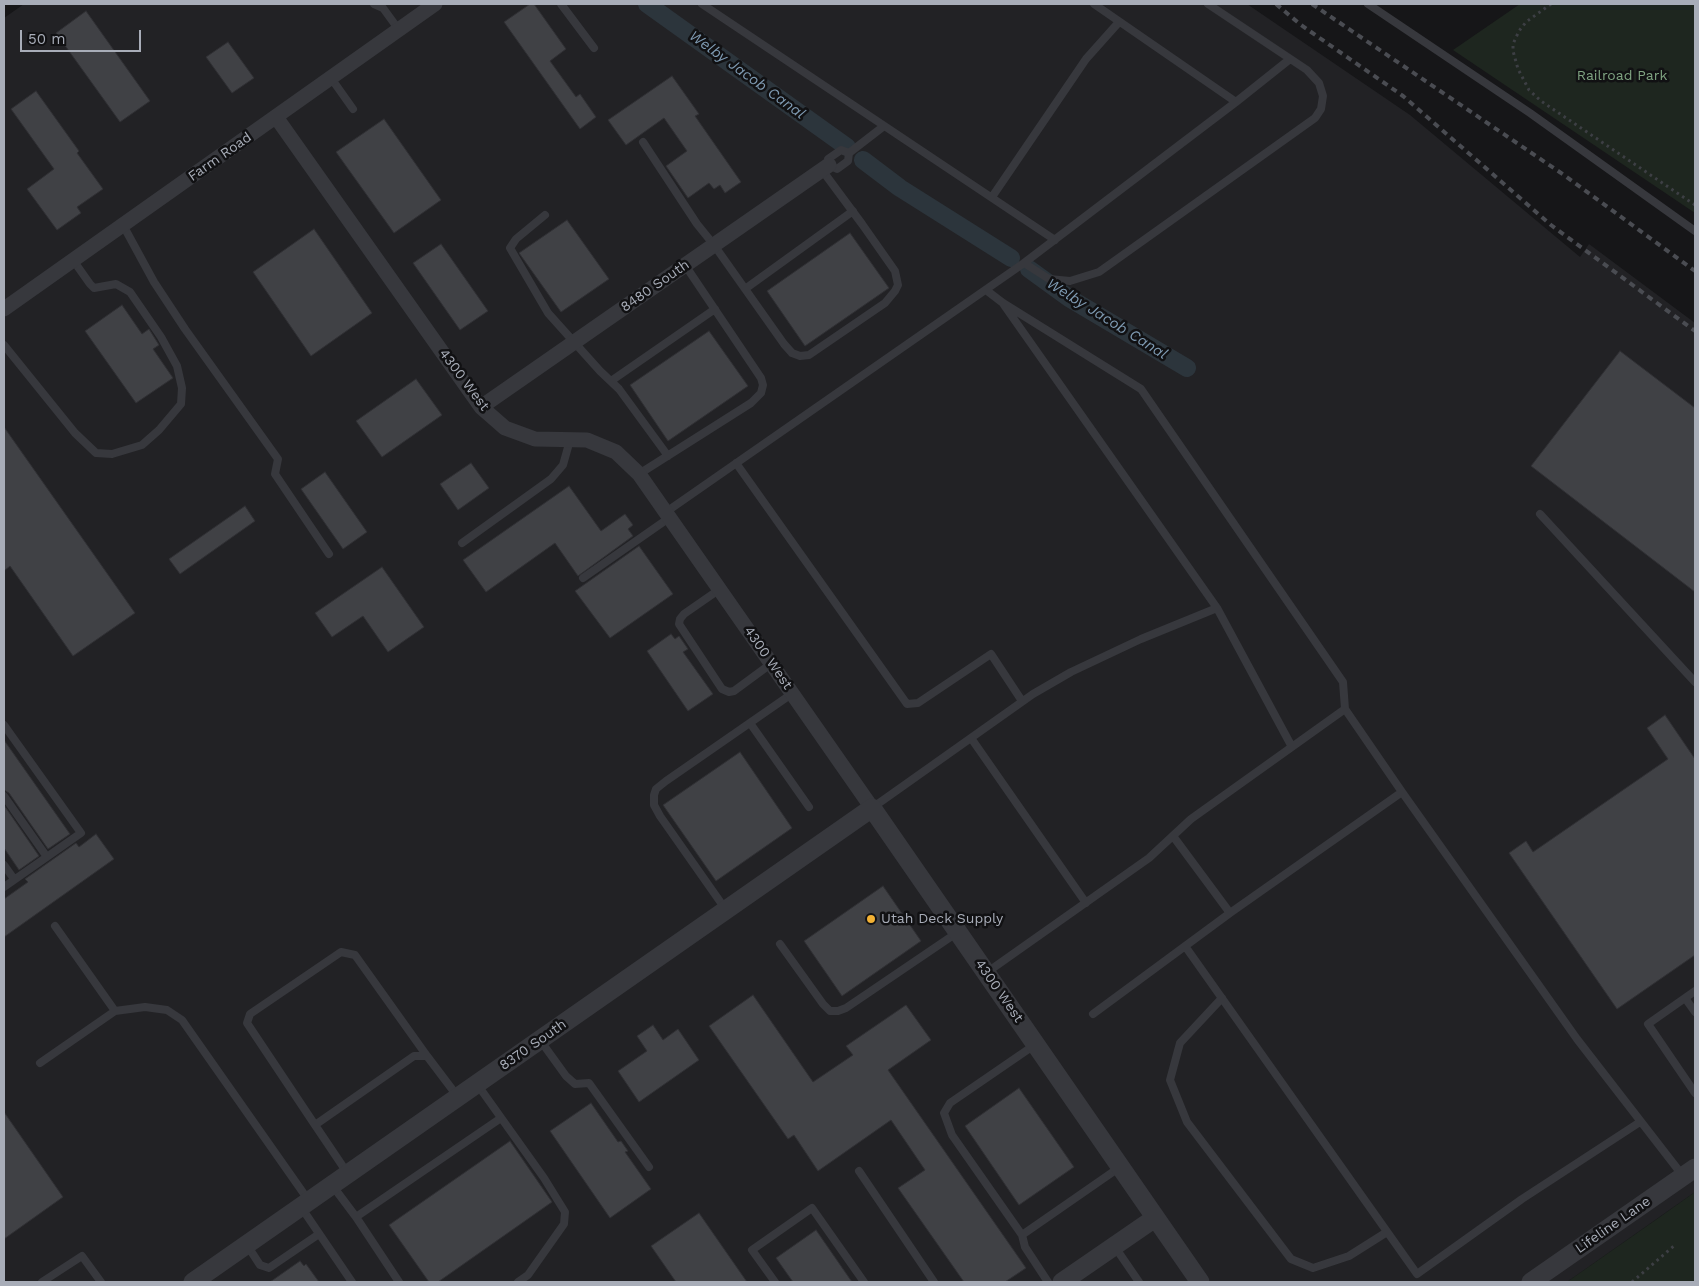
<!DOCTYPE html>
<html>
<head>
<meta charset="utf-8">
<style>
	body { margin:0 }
	#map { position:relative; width:1699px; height:1286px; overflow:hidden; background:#161618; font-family:"Work Sans",sans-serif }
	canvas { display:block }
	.frame { position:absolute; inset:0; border:5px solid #a8adb8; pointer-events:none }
	.scale { position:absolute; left:20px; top:30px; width:121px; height:22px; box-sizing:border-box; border:2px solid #a8adb8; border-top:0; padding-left:6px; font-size:15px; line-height:18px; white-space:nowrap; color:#a8adb8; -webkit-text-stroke:4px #111113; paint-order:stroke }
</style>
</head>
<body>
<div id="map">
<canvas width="1699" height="1286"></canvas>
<div class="frame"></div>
<div class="scale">50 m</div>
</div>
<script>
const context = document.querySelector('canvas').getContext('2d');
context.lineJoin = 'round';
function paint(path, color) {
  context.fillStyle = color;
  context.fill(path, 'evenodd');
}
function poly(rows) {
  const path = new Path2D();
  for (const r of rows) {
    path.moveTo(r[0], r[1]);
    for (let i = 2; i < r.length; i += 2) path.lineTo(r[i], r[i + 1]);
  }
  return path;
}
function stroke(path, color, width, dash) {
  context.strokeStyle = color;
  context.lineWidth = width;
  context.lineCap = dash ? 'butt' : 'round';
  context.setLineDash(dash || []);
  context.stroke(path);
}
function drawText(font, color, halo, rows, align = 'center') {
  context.font = font + ' "Work Sans",sans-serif';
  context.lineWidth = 5;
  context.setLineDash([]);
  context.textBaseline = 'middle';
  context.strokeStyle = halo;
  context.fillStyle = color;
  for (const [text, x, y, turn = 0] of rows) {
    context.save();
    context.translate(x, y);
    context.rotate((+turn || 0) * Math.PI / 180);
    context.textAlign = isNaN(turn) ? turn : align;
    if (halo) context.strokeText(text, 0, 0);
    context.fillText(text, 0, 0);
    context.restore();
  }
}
paint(poly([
	[24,4,1247,4,1410,115,1580,257,1589,244,1695,323,1695,1192,1567,1282,4,1282,4,18]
]), '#222225');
paint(poly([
	[1520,4,1695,4,1695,213,1453,50],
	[1695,1192,1695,1282,1567,1282,1657,1219]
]), '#1e261f');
stroke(poly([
	[647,4,847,147],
	[863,160,900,188,1011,258],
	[1029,269,1069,298,1187,368]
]), '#2c353c', 18);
const building = poly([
	[530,4,534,4,566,49,550,61,576,97,580,94,596,117,580,129,504,22,530,4],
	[86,11,150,101,120,122,56,33,86,11],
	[228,42,254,78,232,93,206,57,228,42],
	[672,76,699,114,695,116,741,182,725,193,720,185,714,189,709,183,688,198,666,166,687,151,664,118,626,145,608,120,672,76],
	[36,91,79,151,77,153,103,189,77,207,81,213,57,230,27,189,54,169,11,109,36,91],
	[384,119,441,200,394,233,336,152,384,119],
	[567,220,609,279,561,312,519,253,567,220],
	[314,229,372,313,311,356,253,272,314,229],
	[850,233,889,288,805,346,767,291,850,233],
	[441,244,488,311,460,330,413,263,441,244],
	[122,305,142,334,149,329,159,345,153,349,173,378,136,403,85,331,122,305],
	[709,331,748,386,668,441,630,385,709,331],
	[1620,351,1695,408,1695,592,1531,466,1620,351],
	[416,379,442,415,382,457,356,421,416,379],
	[4,427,135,613,73,656,10,566,4,571,4,427],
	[471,463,489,488,458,510,440,484,471,463],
	[325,472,367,532,343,549,301,489,325,472],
	[569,486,601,531,625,514,633,525,628,529,633,536,578,576,555,543,486,592,463,560,569,486],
	[245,506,255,521,180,574,169,559,245,506],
	[639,546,673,594,610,638,575,591,639,546],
	[382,567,424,627,388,652,363,616,332,637,315,613,382,567],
	[671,634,675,639,679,636,688,649,683,652,713,694,688,711,647,651,671,634],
	[1665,715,1695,759,1695,955,1617,1009,1509,853,1526,841,1533,852,1668,759,1647,728,1665,715],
	[4,740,70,834,48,849,9,793,4,790,4,740],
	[740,752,792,828,716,881,663,805,740,752],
	[4,805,39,856,19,870,4,848,4,805],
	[96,834,114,859,4,937,4,899,28,882,25,879,76,843,79,847,96,834],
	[883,886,921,941,842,996,804,941,883,886],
	[753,995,813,1082,853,1055,846,1046,906,1005,931,1040,888,1070,1026,1268,1005,1282,964,1282,898,1188,925,1170,891,1120,818,1171,794,1135,788,1139,709,1026,753,995],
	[653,1025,663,1040,678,1029,699,1060,639,1102,618,1071,647,1051,637,1036,653,1025],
	[1019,1088,1074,1167,1019,1205,965,1126,1019,1088],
	[591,1103,618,1142,621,1141,628,1151,625,1152,651,1189,610,1218,550,1131,591,1103],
	[4,1112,63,1197,4,1239,4,1112],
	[510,1141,552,1202,438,1282,429,1282,389,1225,510,1141],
	[699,1213,747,1282,676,1282,651,1246,699,1213],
	[816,1230,852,1282,793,1282,776,1258,816,1230],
	[300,1261,304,1266,306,1264,319,1282,270,1282,300,1261]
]);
paint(building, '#404145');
stroke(building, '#303034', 1);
stroke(poly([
	[1551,4,1526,22,1519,31,1513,44,1513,51,1518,69,1529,90,1541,101,1695,205],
	[1632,1282,1675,1245]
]), '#3d3f44', 3, [2.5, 4]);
stroke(poly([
	[374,4,383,8,399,30],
	[561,4,594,48],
	[702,4,1055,240],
	[1094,4,1236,102,1290,59],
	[1368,4,1530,113,1695,231],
	[331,78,353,109],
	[643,142,697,224,714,245,784,344,792,353,800,356,809,355,885,303,895,291,898,285,895,271,862,224,822,170],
	[849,153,841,150,828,159,829,165,837,169,848,161,849,153,884,126],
	[992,197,1086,59,1119,22],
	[545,215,516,239,510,248,548,313,600,371,619,389,668,456],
	[123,225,154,282,185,329,278,459,275,474,329,554],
	[1024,263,1049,279,1070,281,1099,272,1315,118,1321,109,1323,96,1319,83,1307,70,1208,4],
	[745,289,853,211],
	[986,290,1003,303,1141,389,1343,682,1345,709,1402,792,1577,1039,1683,1176],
	[1004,305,1217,608],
	[4,345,75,433,96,453,112,454,142,445,159,430,181,404,182,388,177,366,161,337,130,292,116,284,94,288,90,284,73,260],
	[611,381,715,309],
	[736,463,907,704,918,703,991,654,1022,701],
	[639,474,751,403,761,393,763,385,761,378,685,265],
	[666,512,1024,263,1236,102],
	[1540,514,1695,682],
	[462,543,551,479,563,465,570,440],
	[583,578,669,518],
	[720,589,684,614,680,619,679,624,722,689,729,692,734,691,772,663],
	[750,723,809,807],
	[4,725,81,833,4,887],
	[971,738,1086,903],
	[4,796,47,857],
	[872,808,1033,694,1071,672,1141,639,1217,608,1292,747],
	[1173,836,1230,913,1402,792],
	[4,865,14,879],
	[726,910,660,816,654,805,654,795,656,789,666,781,793,693],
	[55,926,115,1011],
	[780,944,823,1004,830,1011,838,1011,846,1008,958,932],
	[1185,946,1417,1274,1522,1199,1640,1122],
	[986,973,1149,858,1191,819,1345,709],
	[1695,991,1648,1024,1695,1093],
	[1222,998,1180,1043,1170,1080,1187,1122,1291,1259,1313,1268,1349,1256,1387,1232],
	[1685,998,1695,1012],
	[1093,1014,1230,913],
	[540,1040,566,1076,575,1084,589,1083,649,1167],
	[1036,1044,950,1103,944,1113,952,1135,1022,1235,1025,1247,1048,1282],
	[40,1063,115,1011,145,1007,167,1010,182,1020,309,1201],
	[477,1084,544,1178,565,1212,564,1224,528,1275,518,1282],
	[315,1125,247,1023,250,1014,341,952,355,955,427,1056],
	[859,1171,934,1282],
	[348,1174,315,1125,414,1056,427,1056,458,1097],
	[332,1185,356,1217,399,1282],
	[301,1207,352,1282],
	[356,1217,501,1118],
	[1022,1235,1120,1167],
	[247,1245,260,1265,269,1268,319,1234],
	[1115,1247,1139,1282],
	[42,1282,82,1256,101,1282],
	[775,1282,752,1250,812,1208,864,1282]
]), '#37383d', 8);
stroke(poly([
	[276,117,481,407,505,428,535,439,587,440,616,452,639,474,872,808],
	[4,309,435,4],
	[481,407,829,165]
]), '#37383d', 15);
stroke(poly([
	[193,1282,872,808,1200,1282],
	[1062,1282,1155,1218],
	[1531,1282,1695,1168]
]), '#37383d', 19);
stroke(poly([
	[1276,4,1301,25,1403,96,1551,225,1695,331],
	[1312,4,1564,175,1695,271]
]), '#4a4c52', 4, [6, 5]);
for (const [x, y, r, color] of [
	[871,919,5,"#f2b134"]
]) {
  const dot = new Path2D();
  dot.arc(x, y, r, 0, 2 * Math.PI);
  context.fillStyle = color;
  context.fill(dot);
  stroke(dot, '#111113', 2);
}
drawText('14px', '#7fa381', '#111113', [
	["Railroad Park",1622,76]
]);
drawText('14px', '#a8adb8', '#111113', [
	["Farm Road",220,157,-35],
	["8480 South",655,286,-35],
	["4300 West",464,380,53],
	["4300 West",768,658,55],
	["4300 West",999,991,55],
	["8370 South",533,1045,-35],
	["Lifeline Lane",1613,1225,-35]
]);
drawText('14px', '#a8adb8', '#111113', [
	["Utah Deck Supply",881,919]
], 'left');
drawText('italic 15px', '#7f9bb3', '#111113', [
	["Welby Jacob Canal",747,75,36],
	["Welby Jacob Canal",1107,319,32]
]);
</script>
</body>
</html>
